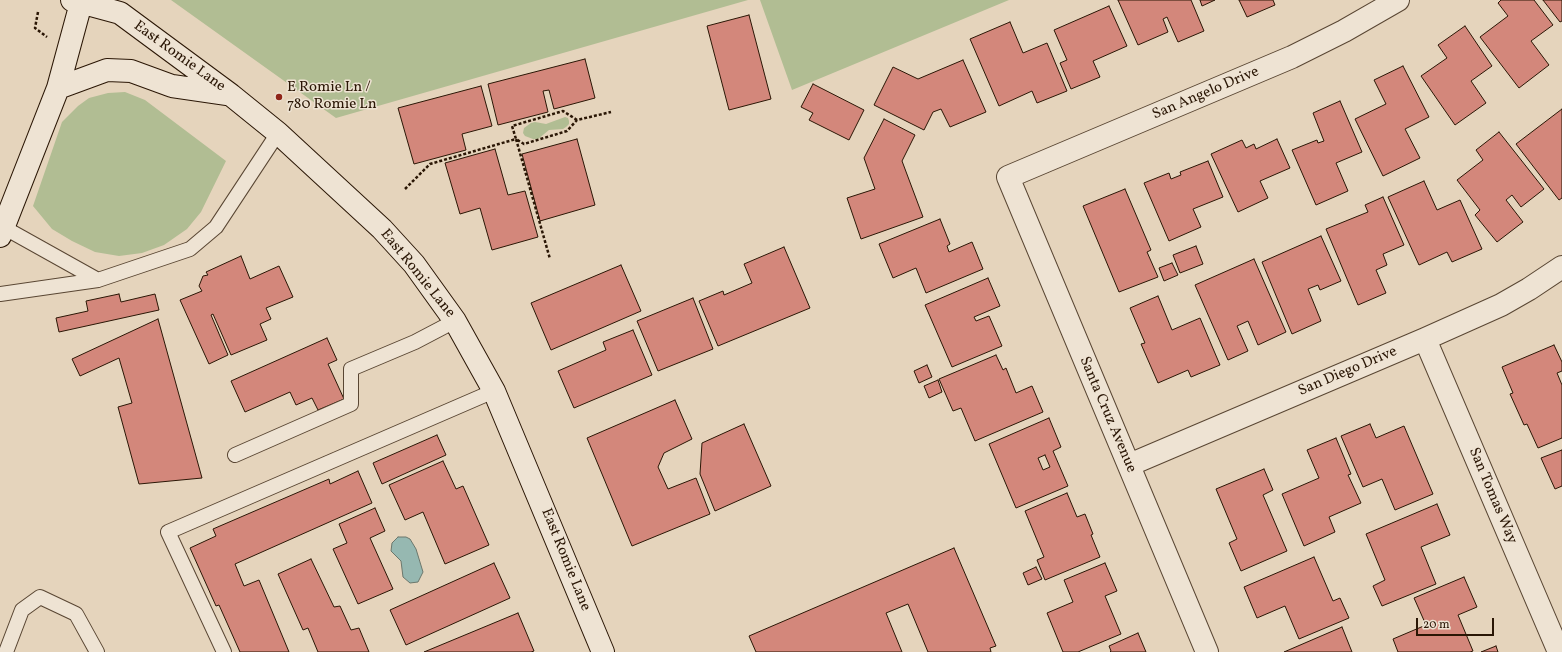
<!DOCTYPE html>
<html>
<head>
<meta charset="utf-8">
<style>
	body { margin:0 }
	#map { position:relative; width:1562px; height:652px; overflow:hidden; background:#e5d4bc; font-family:Vollkorn,serif }
	canvas { display:block }
	.scale { position:absolute; left:1416px; top:618px; width:78px; height:18px; box-sizing:border-box; border:2px solid #2a1605; border-top:0; padding-left:5px; font-size:12px; line-height:14px; white-space:nowrap; color:#2a1605; -webkit-text-stroke:3px #eee3d3; paint-order:stroke }
</style>
</head>
<body>
<div id="map">
<canvas width="1562" height="652"></canvas>
<div class="scale">20 m</div>
</div>
<script>
const context = document.querySelector('canvas').getContext('2d');
context.lineJoin = 'round';
function paint(path, color) {
  context.fillStyle = color;
  context.fill(path, 'evenodd');
}
function poly(rows) {
  const path = new Path2D();
  for (const r of rows) {
    path.moveTo(r[0], r[1]);
    for (let i = 2; i < r.length; i += 2) path.lineTo(r[i], r[i + 1]);
  }
  return path;
}
function stroke(path, color, width, dash) {
  context.strokeStyle = color;
  context.lineWidth = width;
  context.lineCap = dash ? 'butt' : 'round';
  context.setLineDash(dash || []);
  context.stroke(path);
}
function drawText(font, color, halo, rows, align = 'center') {
  context.font = font + ' Vollkorn,serif';
  context.lineWidth = 3;
  context.setLineDash([]);
  context.textBaseline = 'middle';
  context.strokeStyle = halo;
  context.fillStyle = color;
  for (const [text, x, y, turn = 0] of rows) {
    context.save();
    context.translate(x, y);
    context.rotate((+turn || 0) * Math.PI / 180);
    context.textAlign = isNaN(turn) ? turn : align;
    if (halo) context.strokeText(text, 0, 0);
    context.fillText(text, 0, 0);
    context.restore();
  }
}
paint(poly([
	[171,0,748,0,336,118],
	[760,0,1009,0,792,90],
	[125,92,145,100,226,161,201,212,187,229,164,245,142,253,119,256,95,252,72,241,52,229,33,206,62,122,78,106,89,98,108,93],
	[565,117,568,118,569,121,569,124,566,127,563,129,549,130,538,139,533,139,525,136,523,133,524,128,531,123,535,122,546,124]
]), '#b1bd93');
const water = poly([
	[398,537,406,537,410,539,416,549,423,572,418,582,410,583,403,577,401,561,391,551,392,543,398,537]
]);
paint(water, '#96b8b1');
stroke(water, '#6b776c', 1);
const building = poly([
	[1118,0,1191,0,1204,31,1178,42,1167,17,1163,19,1168,32,1138,45,1118,0],
	[1200,0,1215,0,1202,6,1200,0],
	[1239,0,1273,0,1275,5,1247,17,1239,0],
	[1501,0,1534,0,1553,25,1531,41,1549,65,1519,88,1480,37,1508,16,1498,3,1501,0],
	[1543,0,1562,0,1562,21,1560,22,1543,0],
	[1109,6,1127,46,1093,61,1100,77,1071,89,1060,63,1067,60,1054,30,1109,6],
	[749,15,771,99,729,110,707,26,749,15],
	[1010,22,1023,53,1047,43,1067,91,1037,103,1032,91,999,106,970,39,1010,22],
	[1465,26,1492,66,1471,81,1486,103,1455,125,1421,76,1447,58,1438,45,1465,26],
	[585,59,595,98,554,109,549,90,543,91,548,112,498,125,488,84,585,59],
	[963,60,986,112,950,127,941,109,933,112,924,130,874,105,893,67,918,79,963,60],
	[1403,66,1429,117,1405,129,1420,158,1383,176,1355,119,1386,104,1374,80,1403,66],
	[813,84,864,110,849,140,809,120,813,113,801,107,813,84],
	[481,86,492,126,462,134,466,150,414,164,398,108,481,86],
	[1340,101,1362,152,1336,163,1348,191,1316,205,1292,150,1317,140,1318,143,1324,141,1313,113,1340,101],
	[1562,109,1562,198,1559,200,1516,144,1562,109],
	[884,119,915,135,902,161,923,217,861,239,847,198,875,189,864,158,884,119],
	[1499,132,1544,189,1521,207,1512,195,1506,200,1523,222,1497,242,1475,215,1480,210,1457,180,1483,160,1476,150,1499,132],
	[577,139,595,205,540,221,522,154,577,139],
	[1277,139,1290,168,1260,181,1268,198,1238,212,1211,154,1242,140,1246,148,1254,144,1256,149,1277,139],
	[495,149,508,195,525,191,538,237,492,250,480,208,460,214,445,163,495,149],
	[1208,161,1223,197,1193,209,1201,227,1169,241,1144,183,1169,173,1171,179,1181,175,1180,172,1208,161],
	[1424,181,1437,210,1460,200,1482,249,1452,262,1447,252,1419,265,1388,197,1424,181],
	[1125,189,1151,250,1147,252,1158,277,1119,292,1083,206,1125,189],
	[1383,197,1404,245,1383,254,1387,265,1376,270,1386,293,1358,305,1326,229,1368,212,1365,205,1383,197],
	[940,219,950,244,947,246,949,252,972,242,983,269,926,293,916,268,893,278,879,244,940,219],
	[1321,236,1341,281,1320,290,1318,285,1308,289,1321,321,1292,334,1262,262,1321,236],
	[1196,246,1203,264,1180,273,1173,255,1196,246],
	[784,247,810,308,718,346,699,301,723,291,724,295,752,283,744,264,784,247],
	[241,256,250,279,279,266,293,297,266,308,271,319,260,324,267,340,231,355,213,314,211,315,228,355,209,364,180,300,202,291,199,286,203,276,208,275,206,272,241,256],
	[1254,259,1286,332,1258,345,1248,321,1237,326,1248,351,1228,360,1195,285,1254,259],
	[1172,263,1178,275,1164,281,1159,268,1172,263],
	[621,265,641,311,551,350,531,303,621,265],
	[988,278,1000,306,974,317,976,321,989,316,1002,346,952,367,925,305,988,278],
	[119,294,121,302,155,294,159,310,59,332,56,318,88,311,86,301,119,294],
	[1158,296,1172,330,1200,318,1220,365,1191,377,1188,370,1158,383,1141,344,1145,343,1130,308,1158,296],
	[693,298,713,349,658,371,637,321,693,298],
	[158,319,202,478,139,484,118,407,132,403,119,358,80,376,72,359,158,319],
	[633,330,652,375,574,408,558,371,606,350,603,342,633,330],
	[327,338,337,360,328,364,344,399,318,410,312,398,296,405,290,392,245,412,231,381,327,338],
	[1554,345,1562,362,1562,371,1557,373,1562,385,1562,438,1538,448,1527,424,1524,425,1510,394,1513,393,1502,367,1554,345],
	[996,355,1003,370,1006,368,1016,393,1032,386,1043,412,975,441,961,408,953,411,939,379,996,355],
	[927,365,932,377,919,383,914,371,927,365],
	[938,380,942,392,929,398,924,386,938,380],
	[675,400,692,439,664,453,658,467,668,489,696,478,710,514,632,546,587,438,675,400],
	[1049,418,1061,447,1053,451,1068,486,1016,508,989,444,1049,418],
	[1045,455,1050,467,1043,470,1038,458,1045,455],
	[744,424,771,486,715,511,700,474,702,443,744,424],
	[1370,424,1376,438,1404,426,1433,494,1395,510,1382,479,1363,487,1341,436,1370,424],
	[437,435,446,455,382,484,373,463,437,435],
	[1336,438,1351,474,1348,475,1361,503,1329,517,1335,532,1304,546,1282,494,1319,478,1307,450,1336,438],
	[1562,450,1562,486,1555,489,1541,458,1562,450],
	[443,461,456,489,463,486,489,545,445,564,423,512,405,520,389,485,443,461],
	[1264,469,1273,490,1263,495,1287,551,1241,571,1229,543,1237,539,1216,489,1264,469],
	[358,471,372,503,235,564,244,586,259,580,289,652,240,652,219,605,216,606,190,548,216,536,213,529,329,479,330,484,358,471],
	[1067,493,1077,517,1085,514,1093,534,1091,535,1100,557,1045,580,1037,560,1044,557,1025,511,1067,493],
	[1437,504,1450,535,1421,547,1436,584,1382,606,1373,586,1385,580,1366,534,1437,504],
	[375,508,385,531,370,538,393,589,358,604,333,549,347,543,339,524,375,508],
	[954,548,996,646,990,648,991,652,928,652,908,604,886,613,902,652,756,652,749,636,954,548],
	[1314,557,1333,601,1340,598,1349,618,1299,639,1285,606,1257,618,1244,587,1314,557],
	[311,559,334,607,340,606,351,630,359,628,369,652,318,652,308,628,303,630,278,574,311,559],
	[494,563,510,598,406,645,390,610,494,563],
	[1105,563,1117,591,1105,596,1121,634,1078,652,1063,652,1047,613,1073,602,1064,580,1105,563],
	[1036,567,1042,579,1028,585,1023,573,1036,567],
	[1464,577,1477,607,1458,615,1473,651,1470,652,1398,652,1393,639,1426,625,1414,598,1464,577],
	[518,613,534,651,531,652,424,652,518,613],
	[1342,627,1352,652,1284,652,1342,627],
	[1138,633,1146,652,1110,652,1111,651,1109,646,1138,633],
	[1496,646,1498,652,1481,652,1496,646]
]);
paint(building, '#d3877b');
stroke(building, '#2a1605', 1);
const lane = poly([
	[3,227,98,280],
	[0,294,98,280,190,249,216,227,278,133],
	[235,455,351,404,351,369,415,342,455,321],
	[6,652,22,610,40,597,76,614,97,652],
	[224,652,168,532,494,391]
]);
const street = poly([
	[1425,339,1559,652],
	[1129,465,1425,339,1501,305,1529,289,1562,267],
	[1207,652,1008,177,1292,57,1344,31,1398,0]
]);
const secondary = poly([
	[72,0,120,13,231,95,278,133,382,229,414,264,455,321,494,391,603,652],
	[58,88,107,70,131,71,172,86,227,94],
	[0,236,58,88,81,3]
]);
stroke(lane, '#594633', 16);
stroke(street, '#594633', 24);
stroke(secondary, '#2a1605', 24);
stroke(poly([
	[38,12,35,28,47,37],
	[577,120,563,111,512,126,516,139,524,144,567,131,577,120,611,112],
	[405,189,430,164,516,139,550,259]
]), '#2a1605', 2.5, [3, 2]);
stroke(lane, '#eee3d3', 14);
stroke(street, '#eee3d3', 22);
stroke(secondary, '#eee3d3', 22);
for (const [x, y, r, color] of [
	[279,97,4,"#8f2418"]
]) {
  const dot = new Path2D();
  dot.arc(x, y, r, 0, 2 * Math.PI);
  context.fillStyle = color;
  context.fill(dot);
  stroke(dot, '#eee3d3', 1.5);
}
drawText('15px', '#2a1605', '#eee3d3', [
	["East Romie Lane",179,57,36],
	["San Angelo Drive",1206,94,-23],
	["East Romie Lane",417,274,51],
	["San Diego Drive",1348,372,-23],
	["Santa Cruz Avenue",1107,415,67],
	["San Tomas Way",1492,496,67],
	["East Romie Lane",565,560,68]
]);
drawText('15px', '#2a1605', '#eee3d3', [
	["E Romie Ln /",287,88],
	["780 Romie Ln",287,105]
], 'left');
</script>
</body>
</html>
